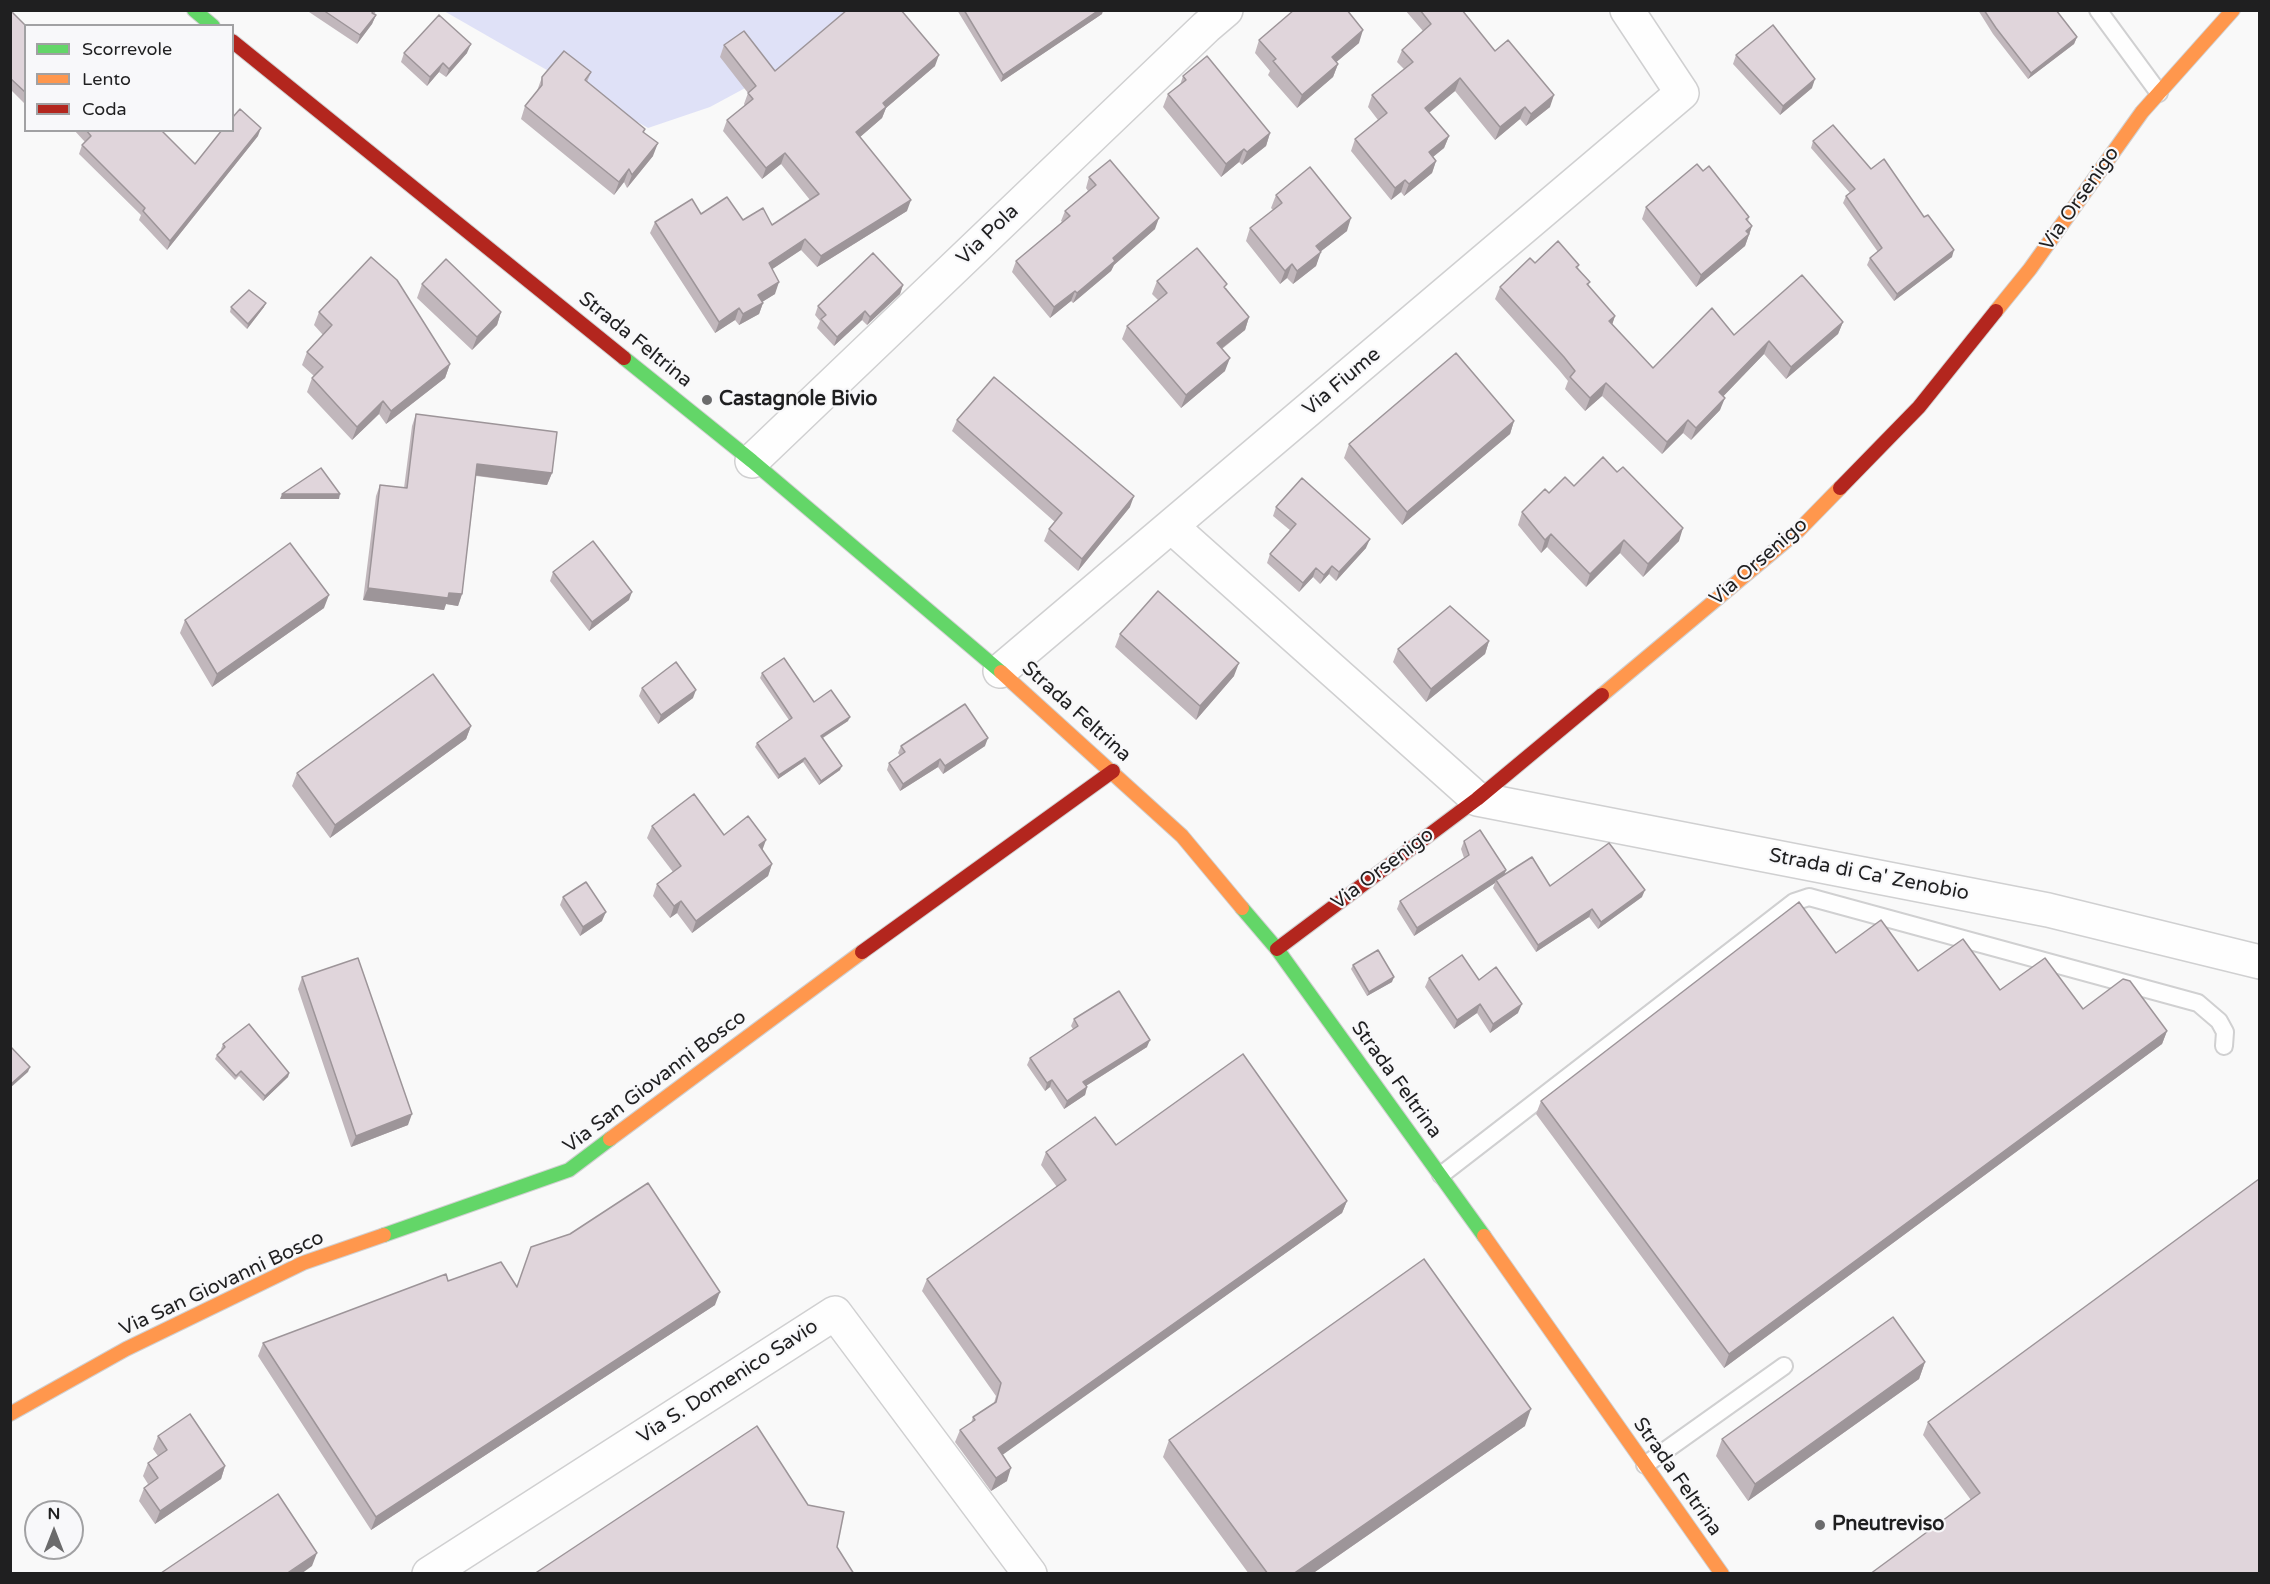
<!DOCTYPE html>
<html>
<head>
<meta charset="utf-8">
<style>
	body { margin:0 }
	#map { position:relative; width:2270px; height:1584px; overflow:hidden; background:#f9f9f9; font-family:"Varela Round",sans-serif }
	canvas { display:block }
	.frame { position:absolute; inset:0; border:12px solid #1f1f20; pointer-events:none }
	.legend { position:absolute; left:24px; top:24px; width:210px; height:108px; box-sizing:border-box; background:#f8f8fa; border:2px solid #a1a1a3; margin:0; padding:8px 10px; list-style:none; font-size:18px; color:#1f1f20 }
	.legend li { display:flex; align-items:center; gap:12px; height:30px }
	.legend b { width:30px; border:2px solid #a1a1a3 }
	.north { position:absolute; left:24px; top:1500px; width:60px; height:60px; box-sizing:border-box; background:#f8f8fa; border:2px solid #a1a1a3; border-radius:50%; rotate:0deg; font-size:16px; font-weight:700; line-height:24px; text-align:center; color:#1f1f20 }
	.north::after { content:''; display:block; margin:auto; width:21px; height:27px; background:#6b6b6c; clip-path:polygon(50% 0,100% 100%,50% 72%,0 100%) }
</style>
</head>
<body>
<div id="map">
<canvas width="2270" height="1584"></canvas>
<div class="frame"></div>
<ul class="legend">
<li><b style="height:8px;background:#63d668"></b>Scorrevole</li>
<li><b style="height:8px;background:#ff974d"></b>Lento</li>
<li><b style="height:8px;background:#b3261e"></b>Coda</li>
</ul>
<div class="north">N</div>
</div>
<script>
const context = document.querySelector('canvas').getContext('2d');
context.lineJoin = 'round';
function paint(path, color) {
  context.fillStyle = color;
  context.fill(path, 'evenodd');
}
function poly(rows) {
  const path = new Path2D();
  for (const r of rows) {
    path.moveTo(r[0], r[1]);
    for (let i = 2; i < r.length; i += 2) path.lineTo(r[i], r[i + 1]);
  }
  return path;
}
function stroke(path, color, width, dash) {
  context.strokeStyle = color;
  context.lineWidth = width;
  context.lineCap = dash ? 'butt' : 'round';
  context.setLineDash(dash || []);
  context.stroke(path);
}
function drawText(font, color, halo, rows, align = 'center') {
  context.font = font + ' "Varela Round",sans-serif';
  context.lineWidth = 4.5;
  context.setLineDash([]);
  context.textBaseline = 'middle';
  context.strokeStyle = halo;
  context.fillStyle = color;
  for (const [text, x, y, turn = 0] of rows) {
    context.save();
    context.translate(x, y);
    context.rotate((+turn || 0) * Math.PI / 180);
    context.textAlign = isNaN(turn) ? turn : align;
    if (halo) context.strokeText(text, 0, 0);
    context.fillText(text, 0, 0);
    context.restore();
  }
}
paint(poly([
	[444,11,888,11,710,107,648,128]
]), '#dfe1f7');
const lane = poly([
	[2098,10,2159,93],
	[1441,1175,1794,902,1809,897,2198,1003,2219,1021,2225,1032,2224,1046],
	[1645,1465,1784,1366]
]);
const street = poly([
	[752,461,1206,27,1226,10],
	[1172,527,1477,799,2048,910,2260,962],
	[1000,671,1682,93,1627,10],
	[429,1574,835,1313,1030,1574]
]);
const fast = poly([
	[194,10,213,26],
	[624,358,752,461,1001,672],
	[1242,908,1277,949,1484,1236],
	[384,1235,569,1170,610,1139]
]);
const slow = poly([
	[1996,311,2030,269,2142,112,2233,10],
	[1001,672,1182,836,1242,908],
	[1602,695,1798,531,1840,488],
	[610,1139,862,952],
	[1484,1236,1722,1574],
	[10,1414,126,1349,303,1263,384,1235]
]);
const jam = poly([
	[232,41,624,358],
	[1840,488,1919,407,1996,311],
	[1277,949,1477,799,1602,695],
	[862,952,1113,771]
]);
stroke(lane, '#d0d0d1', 20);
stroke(street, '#d0d0d1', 36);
stroke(fast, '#d0d0d1', 16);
stroke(slow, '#d0d0d1', 16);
stroke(jam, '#d0d0d1', 16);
stroke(lane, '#fefefe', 16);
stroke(street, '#fefefe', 33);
stroke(fast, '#63d668', 14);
stroke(slow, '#ff974d', 14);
stroke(jam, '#b3261e', 14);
paint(poly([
	[10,10,26,26,26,105,10,89],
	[306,10,377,10,374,14,376,15,372,24,357,44],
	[842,10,901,10,935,66,886,108,882,118,860,137,907,211,817,267,801,250,772,269,775,294,762,302,763,303,759,314,739,325,735,320,715,333,650,233,655,222,701,214,772,225,810,200,781,164,762,179,723,131,727,120,745,106,744,104,748,93,720,57,724,45,775,71,844,13],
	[957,10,1103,10,1102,14,1001,82],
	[1405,10,1462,10,1495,51,1550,107,1526,126,1520,119,1495,140,1455,91,1429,113,1449,136,1444,148,1433,157,1436,161,1432,173,1404,196,1401,192,1391,200,1351,151,1355,139,1378,120,1368,107,1372,95,1404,69,1397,62,1402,50,1423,31],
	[1978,10,2056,10,2077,37,2074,44,2028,79,1993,34],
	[1259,40,1359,43,1336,62,1338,64,1333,77,1297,108,1268,75,1270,71,1255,53],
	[404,53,467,53,446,77,439,72,427,86,401,62],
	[1736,55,1812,88,1780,115,1733,64],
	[591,72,587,82,644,132,653,156,627,188,624,182,614,195,521,119,525,106,537,91,542,77],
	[1183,76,1270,133,1266,146,1242,165,1239,162,1221,177,1163,107,1168,94,1180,85],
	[74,130,161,130,195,164,258,136,167,250,139,220,141,215,79,154,82,145,85,142],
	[1813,141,1871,169,1924,217,1952,257,1894,301,1867,265,1870,258,1878,252,1843,203,1846,196,1850,193,1811,148],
	[1703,171,1749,217,1748,221,1752,226,1745,246,1696,287,1642,219,1646,207],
	[1089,177,1155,229,1114,265,1111,271,1073,303,1071,301,1050,318,1012,272,1016,261,1062,222,1061,221,1065,211,1088,191,1086,188],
	[1276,195,1347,231,1320,252,1316,266,1293,284,1287,278,1280,284,1246,241,1250,228,1273,210,1271,208],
	[1579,265,1578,268,1590,282,1588,286,1615,316,1612,324,1653,368,1734,335,1843,322,1838,334,1786,379,1764,354,1723,396,1720,410,1691,440,1683,433,1662,454,1602,396,1585,411,1565,389,1568,381,1559,370,1495,299,1500,287],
	[1157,281,1226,288,1249,317,1245,330,1222,349,1225,371,1181,408,1122,339,1127,326,1158,300,1152,294],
	[422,284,501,312,497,325,472,350,417,298],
	[903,285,900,294,867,325,862,320,834,346,817,328,820,321,815,315,818,306],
	[231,307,264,307,247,329,230,312],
	[319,312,450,364,445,378,386,424,379,414,352,440,307,392,312,378,314,376,302,365,307,352,323,335,314,325],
	[416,414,552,473,547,485,476,476,462,594,458,606,446,604,444,610,363,600,376,496,380,485,404,488,412,426],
	[957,420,1130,507,1078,571,1044,541,1049,529,1055,522,952,431],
	[1514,421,1510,434,1402,525,1344,458,1349,444],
	[1574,486,1679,541,1643,577,1620,553,1586,587,1547,547,1541,553,1518,525,1522,512,1549,493],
	[1276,507,1366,548,1336,581,1329,574,1320,584,1313,577,1299,592,1267,563,1270,554,1291,531,1273,516],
	[553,572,629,600,589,631,550,581],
	[324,608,212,687,180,633,185,620],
	[1120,634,1234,676,1196,720,1115,647],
	[1489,641,1485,654,1426,702,1393,662,1398,649],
	[762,673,848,721,823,738,840,770,819,785,803,762,778,779,755,747,757,743,789,720,760,678],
	[642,688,693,698,658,724,639,696],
	[471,726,466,739,330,838,292,786,297,773],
	[901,746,985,746,943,774,938,767,900,791,887,770,889,763,900,756,898,753],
	[652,826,724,835,762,850,772,864,768,876,692,933,677,913,670,918,653,896,657,884,673,872,647,838],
	[1464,841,1506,870,1504,876,1550,886,1642,897,1598,929,1589,917,1536,952,1493,888,1495,883,1414,936,1397,909,1400,901,1464,858,1461,849],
	[563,897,602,921,580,936,560,905],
	[1836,953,2083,1009,2167,1031,2162,1044,1724,1368,1536,1114,1541,1101],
	[1353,965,1392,982,1367,996,1351,969],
	[302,977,408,1125,351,1147,298,989],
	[1429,978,1479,980,1518,1013,1490,1033,1477,1013,1454,1029,1425,987],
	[1074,1019,1147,1047,1086,1086,1087,1087,1085,1095,1064,1109,1050,1087,1045,1091,1027,1065,1030,1058,1073,1029,1071,1026],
	[223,1044,289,1073,288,1077,263,1101,239,1076,235,1080,215,1059,217,1055,222,1050,221,1049],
	[1116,1145,1347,1201,1342,1213,1002,1454,1007,1481,991,1491,955,1442,960,1430,971,1423,973,1417,994,1403,996,1396,922,1291,927,1279,1057,1187,1041,1165,1046,1152],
	[448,1281,517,1287,715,1305,371,1530,258,1356,263,1343],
	[1925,1362,1919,1379,1748,1501,1716,1456,1722,1439],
	[1928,1422,2259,1574,1971,1500,1923,1435],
	[1525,1426,1312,1574,1249,1574,1163,1457,1169,1440],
	[158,1436,225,1466,221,1479,155,1524,139,1501,144,1488,148,1484,143,1476,148,1463,158,1456,153,1449]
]), '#c1b7bc');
paint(poly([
	[1099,10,1103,10,1102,14,1001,82,1003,75],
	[376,15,372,24,357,44,360,35],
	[1363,30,1359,43,1327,70,1332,57],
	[2077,37,2074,44,2028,79,2031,73],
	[471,44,467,53,446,77,449,69],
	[939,55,935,66,886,108,882,118,852,144,856,132,883,103],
	[443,63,439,72,427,86,430,77],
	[1338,64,1333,77,1297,108,1302,95],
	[1460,78,1455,91,1420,120,1425,108],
	[1815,79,1812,88,1780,115,1783,106],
	[1554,95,1550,107,1526,126,1531,114],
	[1525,107,1520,119,1495,140,1500,127],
	[261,128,258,136,167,250,170,241],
	[1270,133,1266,146,1242,165,1247,152],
	[1449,136,1444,148,1424,164,1429,152],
	[658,143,653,156,627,188,632,175],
	[1244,149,1239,162,1221,177,1226,164],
	[785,153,781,164,762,179,766,168],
	[1436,161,1432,173,1404,196,1409,184],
	[629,169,624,182,614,195,619,182],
	[1405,180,1401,192,1391,200,1395,188],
	[911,200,907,211,817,267,821,256],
	[1159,218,1155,229,1114,265,1111,271,1073,303,1077,293,1113,258],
	[1351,218,1347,231,1311,259,1316,246],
	[1752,226,1745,246,1696,287,1701,275],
	[805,239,801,250,765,274,769,263],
	[1954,250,1952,257,1894,301,1897,294],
	[1321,252,1316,266,1293,284,1297,271],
	[1292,264,1287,278,1280,284,1285,271],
	[779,282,775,294,754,307,758,295],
	[903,285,900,294,867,325,870,317],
	[1075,291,1071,301,1050,318,1054,307],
	[266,303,264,307,247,329,248,324],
	[763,303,759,314,739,325,743,314],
	[739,308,735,320,715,333,719,322],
	[865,311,862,320,834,346,837,337],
	[501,312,497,325,472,350,477,337],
	[1615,316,1611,328,1609,321],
	[1249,317,1245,330,1212,356,1217,343],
	[1843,322,1838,334,1786,379,1791,367],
	[1769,341,1764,354,1715,405,1719,392],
	[1230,358,1225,371,1181,408,1186,395],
	[450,364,445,378,386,424,391,411],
	[1606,383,1602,396,1585,411,1590,398],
	[1725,398,1720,410,1691,440,1696,428],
	[383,401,379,414,352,440,357,427],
	[1688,420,1683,433,1662,454,1667,442],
	[1514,421,1510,434,1402,525,1407,512],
	[477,464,552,473,547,485,473,475],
	[282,494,340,494,339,499,280,499],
	[1134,496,1130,507,1078,571,1082,559],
	[1683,528,1679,541,1643,577,1648,564],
	[1551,534,1547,547,1541,553,1545,540],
	[1370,539,1366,548,1336,581,1339,572],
	[1624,540,1620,553,1586,587,1590,574],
	[1332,566,1329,574,1320,584,1324,575],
	[1316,568,1313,577,1299,592,1303,583],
	[368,588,449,593,462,594,458,606,446,604,444,610,363,600],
	[632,592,629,600,589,631,592,622],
	[329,595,324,608,212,687,217,674],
	[1489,641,1485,654,1426,702,1431,689],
	[1239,663,1234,676,1196,720,1200,706],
	[696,690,693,698,658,724,661,715],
	[850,717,848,721,819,740,821,736],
	[471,726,466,739,330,838,335,825],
	[988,738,985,746,943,774,945,766],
	[805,758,803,762,778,779,779,775],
	[940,759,938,767,900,791,903,784],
	[842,766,840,770,819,785,821,781],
	[766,840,762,851,759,845],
	[772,864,768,876,692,933,696,921],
	[1506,870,1503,878,1496,880,1495,883,1414,936,1417,928],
	[1645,890,1642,897,1598,929,1601,922],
	[681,901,677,913,670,918,674,906],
	[1592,909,1589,917,1536,952,1538,945],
	[606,912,602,921,580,936,583,927],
	[1394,977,1392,982,1367,996,1369,992],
	[1480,1004,1477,1013,1454,1029,1457,1020],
	[1522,1004,1518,1013,1490,1033,1493,1024],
	[2167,1031,2162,1044,1724,1368,1729,1354],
	[1150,1040,1147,1047,1081,1089,1083,1082],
	[30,1067,28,1072,10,1088,10,1085],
	[289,1073,288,1077,263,1101,265,1096],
	[1052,1080,1050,1087,1045,1091,1047,1083],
	[1087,1087,1085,1095,1064,1109,1067,1101],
	[412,1114,408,1125,351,1147,356,1136],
	[1347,1201,1342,1213,994,1461,998,1448],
	[720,1292,715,1305,371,1530,376,1517],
	[1925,1362,1919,1379,1748,1501,1755,1484],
	[1531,1409,1525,1426,1312,1574,1293,1574],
	[225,1466,221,1479,155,1524,160,1511],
	[1011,1468,1007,1481,991,1491,996,1478],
	[317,1553,312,1566,301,1574,286,1574]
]), '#9d9599');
const building = poly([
	[10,10,26,26,26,93,10,78,10,10],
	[323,10,374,10,372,13,376,15,360,35,323,10],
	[847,10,901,10,939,55,883,103,886,107,856,132,911,200,821,256,805,239,769,263,779,282,758,295,763,303,743,314,739,308,719,322,655,222,692,199,701,214,727,197,743,220,763,208,772,225,819,194,785,153,766,168,727,120,753,99,748,93,756,86,724,45,744,31,775,71,847,10],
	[964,10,1099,10,1003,75,964,10],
	[1294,10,1347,10,1363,30,1332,57,1338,64,1302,95,1273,61,1276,59,1259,40,1294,10],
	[1420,10,1462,10,1495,51,1508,40,1554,95,1531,114,1525,107,1500,127,1460,78,1425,108,1449,136,1429,152,1436,161,1409,184,1405,180,1395,188,1355,139,1387,113,1372,95,1413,62,1402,50,1431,24,1420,10],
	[1984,10,2056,10,2077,37,2031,73,1996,28,1984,10],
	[439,15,471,44,449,69,443,63,430,77,404,53,439,15],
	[1773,25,1815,79,1783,106,1736,55,1773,25],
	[564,51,591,72,585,80,645,129,643,132,658,143,632,175,629,169,619,182,525,106,542,85,542,77,564,51],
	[1207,56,1270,133,1247,152,1244,149,1226,164,1168,94,1186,80,1183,76,1207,56],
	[240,109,261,128,170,241,143,211,145,208,82,145,91,136,86,130,161,130,195,164,222,130,232,130,232,118,240,109],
	[1833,125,1871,169,1884,159,1924,217,1928,215,1954,250,1897,294,1870,258,1882,248,1846,196,1855,189,1813,141,1833,125],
	[1110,160,1159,218,1113,258,1115,261,1077,293,1075,291,1054,307,1016,261,1070,216,1065,211,1096,185,1089,177,1110,160],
	[1697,164,1703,171,1709,166,1749,217,1746,219,1752,226,1746,231,1749,234,1701,275,1646,207,1697,164],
	[1310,167,1351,218,1316,246,1321,252,1297,271,1292,264,1285,271,1250,228,1282,203,1276,195,1310,167],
	[1558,241,1579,265,1576,267,1590,282,1587,284,1615,316,1609,321,1653,368,1712,308,1734,335,1802,275,1843,322,1791,367,1769,341,1719,392,1725,398,1696,428,1688,420,1667,442,1606,383,1590,398,1570,377,1575,371,1564,357,1500,287,1530,258,1535,263,1558,241],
	[1197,248,1227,284,1224,287,1249,317,1217,343,1230,358,1186,395,1127,326,1167,293,1157,281,1197,248],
	[873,253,903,285,870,317,865,311,837,337,821,319,826,315,818,306,873,253],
	[371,257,397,280,450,364,391,411,383,401,357,427,312,378,323,367,307,352,332,325,319,312,371,257],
	[446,259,501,312,477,337,422,284,446,259],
	[249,290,266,303,248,324,231,307,249,290],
	[1456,353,1514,421,1407,512,1349,444,1456,353],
	[994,377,1134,496,1082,559,1049,529,1062,513,957,420,994,377],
	[416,414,557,432,552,473,477,464,462,594,449,593,448,598,368,588,380,485,407,488,416,414],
	[1603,457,1617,472,1623,467,1683,528,1648,564,1624,540,1590,574,1551,534,1545,540,1522,512,1545,489,1549,493,1565,477,1574,486,1603,457],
	[321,468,340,494,282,494,321,468],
	[1302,478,1370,539,1339,572,1332,566,1324,575,1316,568,1303,583,1270,554,1296,524,1276,507,1302,478],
	[593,541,632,592,592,622,553,572,593,541],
	[290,543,329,595,217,674,185,620,290,543],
	[1158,591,1239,663,1200,706,1120,634,1158,591],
	[1450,606,1489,641,1431,689,1398,649,1450,606],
	[784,658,814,702,831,690,850,717,821,736,842,766,821,781,805,758,779,775,757,743,792,718,762,673,784,658],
	[676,662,696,690,661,715,642,688,676,662],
	[433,674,471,726,335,825,297,773,433,674],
	[965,704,988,738,945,766,940,759,903,784,889,763,905,752,901,746,965,704],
	[694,794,724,835,748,816,766,840,759,845,772,864,696,921,681,901,674,906,657,884,681,866,652,826,694,794],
	[1480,830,1506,870,1417,928,1400,901,1469,855,1464,841,1480,830],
	[1609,843,1645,890,1601,922,1592,909,1538,945,1496,880,1532,857,1550,886,1609,843],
	[586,882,606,912,583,927,563,897,586,882],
	[1799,902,1836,953,1881,920,1918,971,1963,939,2000,990,2045,958,2083,1009,2123,979,2130,981,2167,1031,1729,1354,1541,1101,1799,902],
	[1378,950,1394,977,1369,992,1353,965,1378,950],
	[1462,955,1479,980,1496,967,1522,1004,1493,1024,1480,1004,1457,1020,1429,978,1462,955],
	[358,958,412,1114,356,1136,302,977,358,958],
	[1119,991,1150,1040,1083,1082,1087,1087,1067,1101,1052,1080,1047,1083,1030,1058,1078,1026,1074,1019,1119,991],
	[249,1024,289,1073,265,1096,241,1071,236,1076,217,1055,225,1047,223,1044,249,1024],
	[10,1046,30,1067,10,1085,10,1046],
	[1243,1054,1347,1201,998,1448,1011,1468,996,1478,960,1430,975,1420,973,1417,996,1402,1001,1383,927,1279,1066,1180,1046,1152,1095,1117,1116,1145,1243,1054],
	[2259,1179,2259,1574,1870,1574,1980,1493,1928,1422,2259,1179],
	[648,1183,720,1292,376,1517,263,1343,446,1274,448,1281,501,1262,517,1287,531,1247,570,1234,648,1183],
	[1424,1259,1531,1409,1293,1574,1268,1574,1169,1440,1424,1259],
	[1893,1317,1925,1362,1755,1484,1722,1439,1893,1317],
	[190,1414,225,1466,160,1511,144,1488,158,1478,148,1463,167,1450,158,1436,190,1414],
	[757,1426,808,1505,844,1512,837,1547,854,1574,534,1574,757,1426],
	[278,1494,317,1553,286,1574,161,1574,161,1573,278,1494]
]);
paint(building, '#e0d5db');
stroke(building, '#9d9599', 1.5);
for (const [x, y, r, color] of [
	[707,400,6,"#6b6b6c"],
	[1820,1525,6,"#6b6b6c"]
]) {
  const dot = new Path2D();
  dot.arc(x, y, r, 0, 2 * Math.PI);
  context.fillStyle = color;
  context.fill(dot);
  stroke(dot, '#f8f8fa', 2);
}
drawText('20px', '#1f1f20', '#f8f8fa', [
	["Via Orsenigo",2080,199,-55],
	["Via Pola",988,235,-44],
	["Strada Feltrina",635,340,39],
	["Via Fiume",1342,382,-40],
	["Via Orsenigo",1759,562,-41],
	["Strada Feltrina",1076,712,42],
	["Via Orsenigo",1383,869,-37],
	["Strada di Ca' Zenobio",1869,875,11],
	["Strada Feltrina",1396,1080,54],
	["Via San Giovanni Bosco",655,1082,-37],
	["Via San Giovanni Bosco",222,1284,-25],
	["Via S. Domenico Savio",728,1382,-33],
	["Strada Feltrina",1677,1477,55]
]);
drawText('bold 20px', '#1f1f20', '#f8f8fa', [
	["Castagnole Bivio",719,400],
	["Pneutreviso",1832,1525]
], 'left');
</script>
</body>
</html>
